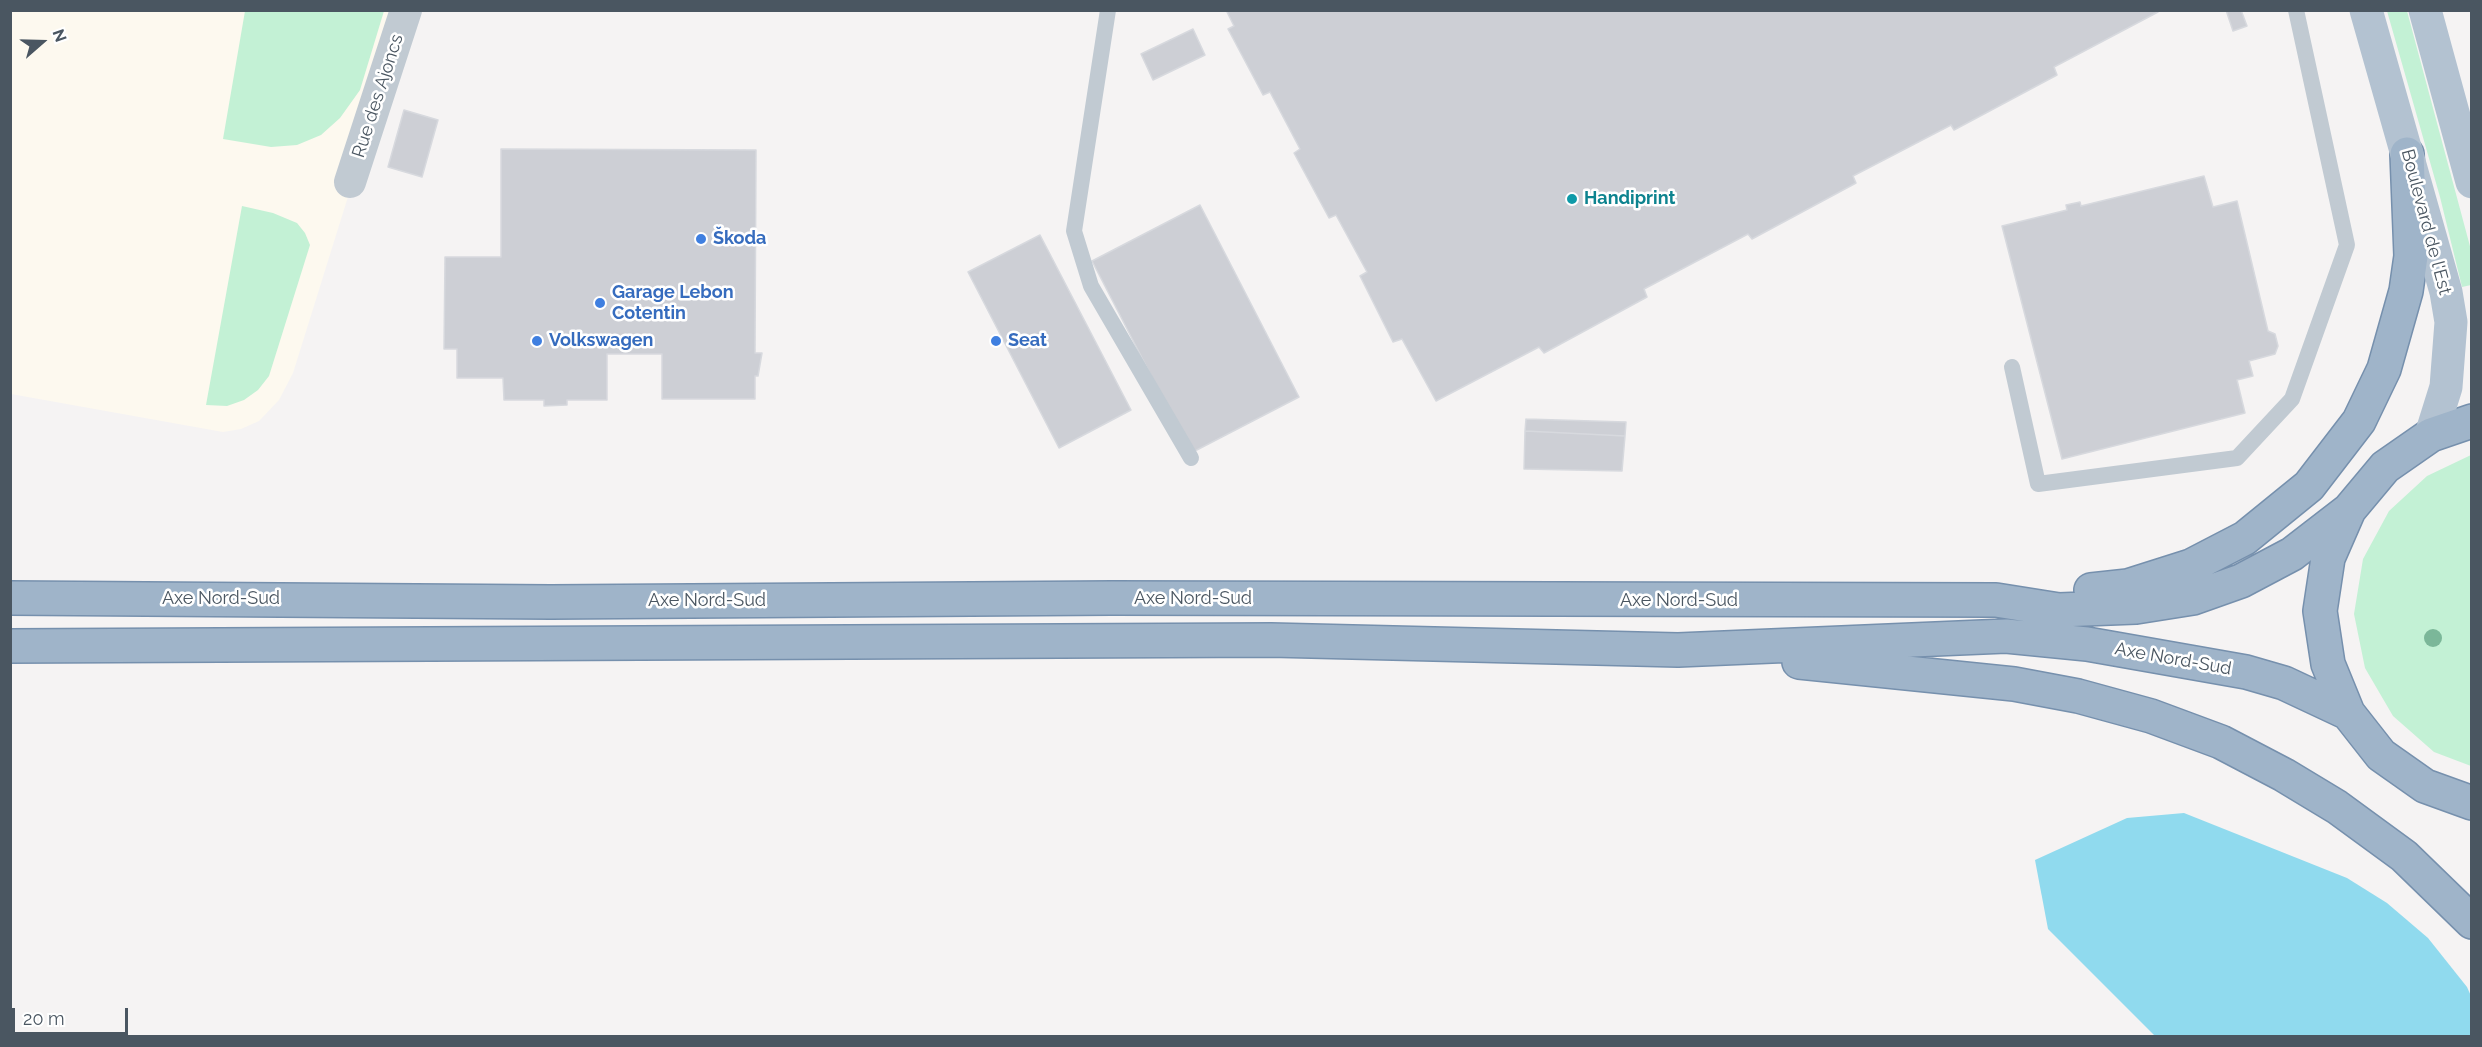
<!DOCTYPE html>
<html>
<head>
<meta charset="utf-8">
<style>
	body { margin:0 }
	#map { position:relative; width:2482px; height:1047px; overflow:hidden; background:#f5f3f3; font-family:Raleway,sans-serif }
	canvas { display:block }
	.frame { position:absolute; inset:0; border:12px solid #4a5661; pointer-events:none }
	.north { position:absolute; left:12px; top:12px; width:60px; height:60px; -webkit-text-stroke:4px #fff; paint-order:stroke; rotate:70deg; font-size:16px; font-weight:700; line-height:24px; text-align:center; color:#4a5661 }
	.north::after { content:''; display:block; margin:auto; width:21px; height:27px; background:#4a5661; clip-path:polygon(50% 0,100% 100%,50% 72%,0 100%) }
	.scale { position:absolute; left:12px; top:1008px; width:116px; height:27px; box-sizing:border-box; border:3px solid #4a5661; border-top:0; padding-left:8px; font-size:18px; line-height:21px; white-space:nowrap; color:#4a5661; -webkit-text-stroke:4px #fff; paint-order:stroke }
</style>
</head>
<body>
<div id="map">
<canvas width="2482" height="1047"></canvas>
<div class="frame"></div>
<div class="north">N</div>
<div class="scale">20 m</div>
</div>
<script>
const context = document.querySelector('canvas').getContext('2d');
context.lineJoin = 'round';
function paint(path, color) {
  context.fillStyle = color;
  context.fill(path, 'evenodd');
}
function poly(rows) {
  const path = new Path2D();
  for (const r of rows) {
    path.moveTo(r[0], r[1]);
    for (let i = 2; i < r.length; i += 2) path.lineTo(r[i], r[i + 1]);
  }
  return path;
}
function stroke(path, color, width, dash) {
  context.strokeStyle = color;
  context.lineWidth = width;
  context.lineCap = dash ? 'butt' : 'round';
  context.setLineDash(dash || []);
  context.stroke(path);
}
function drawText(font, color, halo, rows, align = 'center') {
  context.font = font + ' Raleway,sans-serif';
  context.lineWidth = 5;
  context.setLineDash([]);
  context.textBaseline = 'middle';
  context.strokeStyle = halo;
  context.fillStyle = color;
  for (const [text, x, y, turn = 0] of rows) {
    context.save();
    context.translate(x, y);
    context.rotate((+turn || 0) * Math.PI / 180);
    context.textAlign = isNaN(turn) ? turn : align;
    if (halo) context.strokeText(text, 0, 0);
    context.fillText(text, 0, 0);
    context.restore();
  }
}
paint(poly([
	[10,11,406,11,293,373,279,400,259,421,241,429,223,432,11,394]
]), '#fdf9ef');
paint(poly([
	[245,11,384,11,360,90,340,118,321,135,297,145,271,147,223,139],
	[2387,11,2407,11,2471,250,2471,285,2462,287,2440,197],
	[242,206,273,213,297,223,305,233,310,245,269,376,258,390,244,400,227,406,206,405],
	[2471,455,2471,766,2434,752,2393,716,2365,668,2354,614,2363,559,2389,511,2427,476]
]), '#c3f1d5');
paint(poly([
	[2184,813,2347,878,2387,903,2428,938,2467,987,2471,996,2471,1036,2155,1036,2048,929,2035,860,2127,818]
]), '#90daee');
const building = poly([
	[1226,10,2158,10,2158,12,2054,67,2057,75,1954,130,1951,125,1853,176,1856,183,1752,239,1748,234,1644,289,1647,297,1544,353,1539,347,1436,401,1402,339,1393,342,1360,276,1367,272,1336,215,1329,218,1294,153,1300,149,1270,92,1263,95,1228,29,1234,26,1226,10],
	[2226,10,2241,10,2247,26,2233,31,2226,10],
	[1193,29,1205,55,1153,80,1141,54,1193,29],
	[404,110,438,120,422,177,388,167,404,110],
	[501,149,756,150,755,353,762,353,758,376,755,376,755,399,662,399,662,354,607,354,607,400,567,400,567,405,544,406,544,400,504,400,503,378,457,378,457,349,444,349,445,257,501,257,501,149],
	[2204,176,2213,207,2237,201,2268,331,2275,334,2278,346,2275,354,2249,361,2253,376,2237,380,2245,413,2062,459,2002,226,2067,210,2066,205,2080,202,2081,206,2204,176],
	[1200,205,1299,397,1191,453,1092,261,1200,205],
	[1040,235,1131,410,1059,448,968,272,1040,235],
	[1526,419,1626,422,1625,436,1525,431,1526,419],
	[1525,431,1625,436,1622,471,1524,469,1525,431]
]);
paint(building, '#cdcfd5');
stroke(building, '#d7d9de', 1.5);
const trunk = poly([
	[2472,421,2431,435,2385,467,2349,510,2328,558,2320,611,2328,664,2348,713,2381,755,2425,786,2472,803],
	[2091,590,2128,586,2191,566,2245,538,2309,486,2359,421,2384,369,2406,291,2411,256,2407,154],
	[10,598,551,602,1112,598,1996,600,2059,610,2136,607,2193,598,2241,581,2292,554,2349,510],
	[10,646,1271,640,1678,650,2006,636,2087,644,2246,672,2284,683,2348,713],
	[1799,662,2014,684,2078,696,2151,716,2221,742,2284,775,2337,807,2404,856,2472,922]
]);
stroke(trunk, '#7690ad', 36);
stroke(poly([
	[1108,10,1074,231,1091,286,1191,458],
	[2012,367,2038,484,2237,458,2292,399,2347,245,2296,10]
]), '#c1cad2', 16);
stroke(poly([
	[350,182,406,10]
]), '#c1cad2', 32);
stroke(poly([
	[2366,10,2446,292,2451,322,2446,387,2431,435],
	[2425,10,2472,182]
]), '#b3c2d1', 33);
stroke(trunk, '#9fb4c9', 33);
context.fillStyle = '#7bb799';
for (const [x, y] of [
	[2433,638]
]) {
  context.beginPath();
  context.arc(x, y, 9, 0, 2 * Math.PI);
  context.fill();
}
for (const [x, y, r, color] of [
	[1572,199,6,"#0f9aa8"],
	[701,239,6,"#3f7fe0"],
	[600,303,6,"#3f7fe0"],
	[537,341,6,"#3f7fe0"],
	[996,341,6,"#3f7fe0"]
]) {
  const dot = new Path2D();
  dot.arc(x, y, r, 0, 2 * Math.PI);
  context.fillStyle = color;
  context.fill(dot);
  stroke(dot, '#fff', 2);
}
drawText('18px', '#4a5661', '#fff', [
	["Rue des Ajoncs",378,96,-72],
	["Boulevard de l'Est",2426,222,75],
	["Axe Nord-Sud",221,599],
	["Axe Nord-Sud",1193,599],
	["Axe Nord-Sud",707,601],
	["Axe Nord-Sud",1679,601],
	["Axe Nord-Sud",2173,659,10]
]);
drawText('bold 18px', '#0d838f', '#fff', [
	["Handiprint",1584,199]
], 'left');
drawText('bold 18px', '#366cbe', '#fff', [
	["Škoda",713,239],
	["Garage Lebon",612,293],
	["Cotentin",612,314],
	["Volkswagen",549,341],
	["Seat",1008,341]
], 'left');
</script>
</body>
</html>
